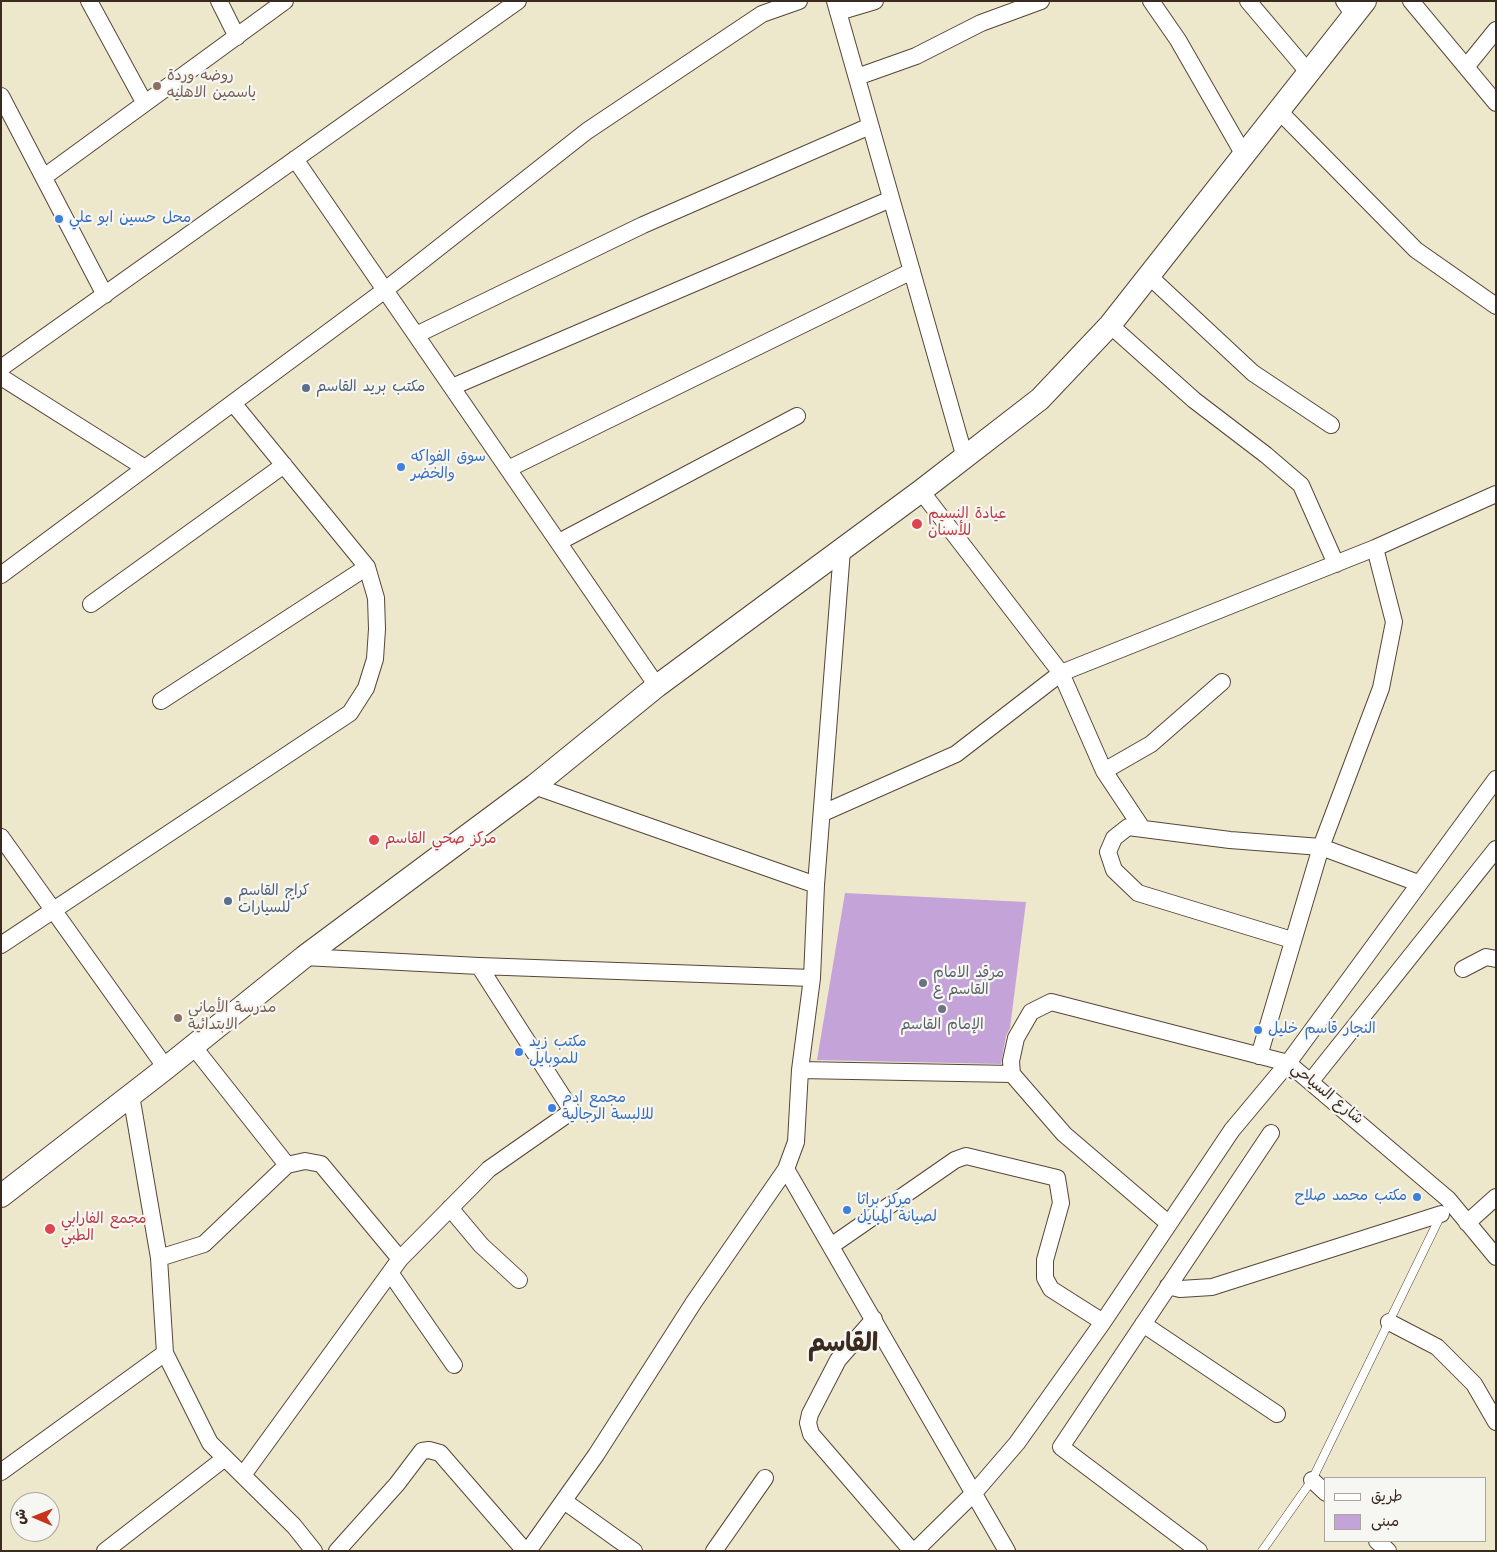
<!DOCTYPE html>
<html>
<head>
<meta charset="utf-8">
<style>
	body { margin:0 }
	#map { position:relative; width:1497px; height:1552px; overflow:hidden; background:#ede7cc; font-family:Kalam,"Playpen Sans Arabic",sans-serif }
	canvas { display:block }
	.frame { position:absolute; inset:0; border:2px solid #3b2a1e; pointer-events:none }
	.legend { position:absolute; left:1324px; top:1477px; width:162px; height:65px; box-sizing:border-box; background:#f6f6f2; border:1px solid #aba49d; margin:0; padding:6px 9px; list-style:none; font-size:15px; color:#3b2a1e }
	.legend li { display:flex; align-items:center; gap:10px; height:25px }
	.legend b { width:25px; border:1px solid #aba49d }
	.north { position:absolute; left:10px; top:1492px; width:50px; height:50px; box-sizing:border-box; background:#f6f6f2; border:1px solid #aba49d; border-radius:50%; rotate:271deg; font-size:14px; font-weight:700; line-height:20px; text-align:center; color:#3b2a1e }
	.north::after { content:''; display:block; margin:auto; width:18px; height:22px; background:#c8321e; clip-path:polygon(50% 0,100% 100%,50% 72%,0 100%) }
</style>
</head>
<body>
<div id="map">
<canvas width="1497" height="1552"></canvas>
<div class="frame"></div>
<ul class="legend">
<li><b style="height:6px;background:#fff"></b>طريق</li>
<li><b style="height:14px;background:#c4a4d8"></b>مبنى</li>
</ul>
<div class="north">ش</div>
</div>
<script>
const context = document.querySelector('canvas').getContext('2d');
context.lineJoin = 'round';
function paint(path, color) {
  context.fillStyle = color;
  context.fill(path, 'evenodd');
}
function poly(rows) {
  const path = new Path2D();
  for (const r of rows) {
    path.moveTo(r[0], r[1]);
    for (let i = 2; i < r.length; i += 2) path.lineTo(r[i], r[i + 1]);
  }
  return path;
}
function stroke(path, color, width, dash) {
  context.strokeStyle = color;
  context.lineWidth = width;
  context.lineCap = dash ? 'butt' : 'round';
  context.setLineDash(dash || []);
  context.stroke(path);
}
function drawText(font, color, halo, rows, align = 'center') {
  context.font = font + ' Kalam,"Playpen Sans Arabic",sans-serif';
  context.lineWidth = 4.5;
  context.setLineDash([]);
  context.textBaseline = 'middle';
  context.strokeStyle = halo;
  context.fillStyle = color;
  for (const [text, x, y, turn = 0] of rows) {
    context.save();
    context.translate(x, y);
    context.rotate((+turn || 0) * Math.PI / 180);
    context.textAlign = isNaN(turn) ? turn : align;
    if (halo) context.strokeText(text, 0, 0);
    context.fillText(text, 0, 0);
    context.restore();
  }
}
paint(poly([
	[845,893,1026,902,1010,1028,1006,1036,1001,1064,817,1060]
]), '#c4a4d8');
const lane = poly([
	[1262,1551,1312,1480,1440,1217]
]);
const street = poly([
	[89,1,144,102],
	[219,1,237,37],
	[835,1,965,458],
	[1151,1,1178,40,1244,155],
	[1248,1,1309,73],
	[1344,1,1354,15],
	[1411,1,1496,103],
	[838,12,875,1],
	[1466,67,1496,30],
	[857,77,916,56,981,23,1041,1],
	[1,96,105,295],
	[1279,111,1416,250,1496,306],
	[295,159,657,686],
	[44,177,285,1],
	[1149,276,1253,373,1331,425],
	[1110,325,1194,400,1266,455,1301,485,1336,564],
	[416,335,643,225,870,126],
	[1,368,518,1],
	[1,377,145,468],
	[452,387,891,199],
	[508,469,912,271],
	[921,491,1061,673,1104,771,1142,828],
	[559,542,797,416],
	[1,575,385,290,587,131,762,14,799,1],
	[91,604,284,465],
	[161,701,367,567],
	[1104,771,1151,744,1222,682],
	[534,786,816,885],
	[823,813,956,754,1061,673,1375,548,1496,494],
	[1,837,166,1068],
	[1292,940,1138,893,1114,870,1108,852,1114,838,1128,827,1230,840,1321,847,1418,883],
	[1,945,350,713,366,688,375,659,377,629,376,598,367,567,233,403],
	[304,957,479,966,812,978],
	[1463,969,1486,957,1496,959],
	[193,1046,287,1165],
	[1259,1056,1321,847,1381,688,1394,622,1375,548],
	[800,1070,1012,1074],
	[1311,1081,1496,849],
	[131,1095,159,1258,165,1353,210,1443,294,1526,314,1551],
	[786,1169,1007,1551],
	[450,1208,481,1245,519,1280],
	[1168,1223,1064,1134,1012,1074,1011,1061,1016,1038,1031,1012,1051,1002,1288,1063,1448,1199,1496,1257],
	[1467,1223,1496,1197],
	[831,1246,955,1160,966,1156,1057,1178,1061,1203,1045,1260,1045,1278,1051,1289,1103,1322],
	[159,1258,204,1244,287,1165,305,1161,321,1164,400,1259],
	[391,1274,454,1365],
	[1168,1286,1180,1289,1212,1287,1441,1214],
	[874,1319,838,1360,810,1414,808,1423,811,1434,912,1551],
	[1389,1322,1437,1347,1474,1384,1496,1422],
	[1143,1324,1277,1414],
	[1,1472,165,1353],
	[243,1475,400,1259,489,1169,572,1111,479,966],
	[1312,1480,1326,1493],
	[564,1501,634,1551],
	[1377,1541,1388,1551],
	[105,1551,225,1458],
	[337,1551,397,1484,422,1451,429,1450,440,1453,525,1551],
	[528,1551,596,1455,694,1302,786,1169,796,1142,800,1070,812,978,816,885,842,550],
	[714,1551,765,1478],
	[915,1551,974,1493,1017,1443,1103,1322,1232,1130,1288,1063,1496,779],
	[1199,1551,1061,1447,1271,1133]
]);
const secondary = poly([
	[1,1196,166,1068,304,957,534,786,657,686,921,491,1040,399,1110,325,1365,1]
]);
stroke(lane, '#564638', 9);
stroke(street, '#564638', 18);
stroke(secondary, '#564638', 24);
stroke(lane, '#fff', 8);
stroke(street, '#fff', 16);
stroke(secondary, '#fff', 22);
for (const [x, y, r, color] of [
	[157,86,5,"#8d6e63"],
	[59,219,5,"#3f7fe0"],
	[306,388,5,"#5c6f8a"],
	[401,467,5,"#3f7fe0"],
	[917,524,6,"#e0444e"],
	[374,840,6,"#e0444e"],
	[228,901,5,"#5c6f8a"],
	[923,983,5,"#6b7280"],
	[942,1009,5,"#6b7280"],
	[178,1018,5,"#8d6e63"],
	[1258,1030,5,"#3f7fe0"],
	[519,1052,5,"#3f7fe0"],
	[552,1108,5,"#3f7fe0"],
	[1417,1197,5,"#3f7fe0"],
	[847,1210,5,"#3f7fe0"],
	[50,1229,6,"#e0444e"]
]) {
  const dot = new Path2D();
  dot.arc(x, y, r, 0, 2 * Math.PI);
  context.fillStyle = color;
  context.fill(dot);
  stroke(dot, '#f6f6f2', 2);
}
drawText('15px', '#785e54', '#f6f6f2', [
	["روضه وردة",167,77],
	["ياسمين الاهليه",167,94],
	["مدرسة الأماني",188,1009],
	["الابتدائية",188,1026]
], 'left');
drawText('15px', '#366cbe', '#f6f6f2', [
	["محل حسين ابو علي",69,219],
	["سوق الفواكه",411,458],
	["والخضر",411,475],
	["النجار قاسم خليل",1268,1030],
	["مكتب زيد",529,1043],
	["للموبايل",529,1060],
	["مجمع ادم",562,1099],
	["للالبسة الرجالية",562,1116],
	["مكتب محمد صلاح",1407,1197,"right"],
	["مركز براثا",857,1201],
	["لصيانة المبايل",857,1218]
], 'left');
drawText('15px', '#4e5e75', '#f6f6f2', [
	["مكتب بريد القاسم",316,388],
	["كراج القاسم",238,892],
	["للسيارات",238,909]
], 'left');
drawText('15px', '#be3a42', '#f6f6f2', [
	["عيادة النسيم",928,515],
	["للأسنان",928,532],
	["مركز صحي القاسم",385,840],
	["مجمع الفارابي",61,1220],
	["الطبي",61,1237]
], 'left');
drawText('15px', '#5b616d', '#f6f6f2', [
	["مرقد الامام",933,974],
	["القاسم ع",933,991],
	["الإمام القاسم",942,1026,"center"]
], 'left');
drawText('15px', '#3b2a1e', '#f6f6f2', [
	["شارع السياحي",1326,1095,39]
]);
drawText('bold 25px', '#3b2a1e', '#f6f6f2', [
	["القاسم",843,1347]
]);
</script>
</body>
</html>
